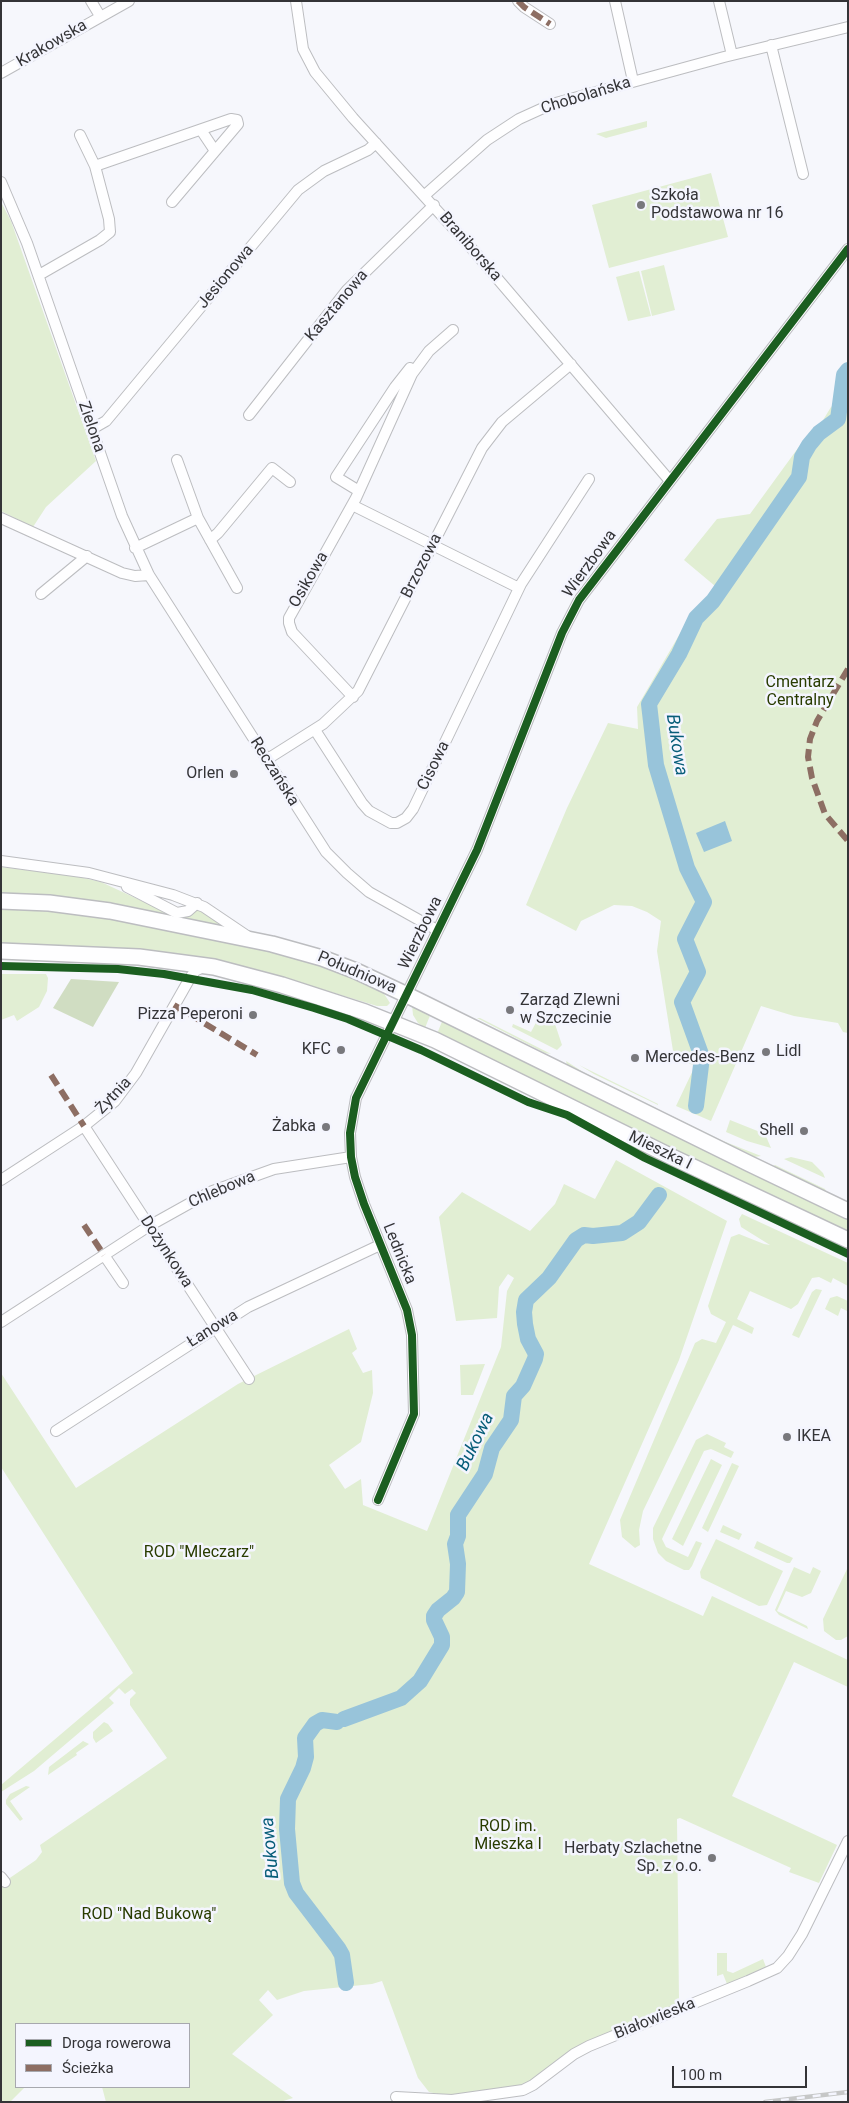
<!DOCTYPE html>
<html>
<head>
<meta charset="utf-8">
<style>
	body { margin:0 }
	#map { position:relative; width:849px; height:2103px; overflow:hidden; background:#f6f7fc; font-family:Roboto,sans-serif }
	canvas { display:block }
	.frame { position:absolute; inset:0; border:2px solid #343437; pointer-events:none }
	.legend { position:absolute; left:15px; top:2023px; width:175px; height:65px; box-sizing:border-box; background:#f4f5fe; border:1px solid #a7a8ae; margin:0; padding:6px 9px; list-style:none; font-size:15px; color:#343437 }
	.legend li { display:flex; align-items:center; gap:10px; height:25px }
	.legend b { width:25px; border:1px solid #a7a8ae }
	.scale { position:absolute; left:672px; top:2066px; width:135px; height:22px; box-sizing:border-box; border:2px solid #343437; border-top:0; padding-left:6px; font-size:15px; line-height:18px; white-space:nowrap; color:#343437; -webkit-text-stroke:4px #f4f5fe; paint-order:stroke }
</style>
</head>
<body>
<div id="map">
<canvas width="849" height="2103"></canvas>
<div class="frame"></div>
<ul class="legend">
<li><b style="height:6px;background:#1b5e20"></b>Droga rowerowa</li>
<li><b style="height:6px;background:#8d6e63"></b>Ścieżka</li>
</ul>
<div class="scale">100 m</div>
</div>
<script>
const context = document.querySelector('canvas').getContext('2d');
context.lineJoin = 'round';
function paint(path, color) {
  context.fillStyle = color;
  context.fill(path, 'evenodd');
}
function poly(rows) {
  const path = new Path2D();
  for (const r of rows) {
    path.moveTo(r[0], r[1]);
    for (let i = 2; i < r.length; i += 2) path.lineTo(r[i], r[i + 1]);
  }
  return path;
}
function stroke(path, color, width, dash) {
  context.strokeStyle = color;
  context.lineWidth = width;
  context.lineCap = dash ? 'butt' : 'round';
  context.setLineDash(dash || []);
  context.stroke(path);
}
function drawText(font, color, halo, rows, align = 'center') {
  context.font = font + ' Roboto,sans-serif';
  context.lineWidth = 5;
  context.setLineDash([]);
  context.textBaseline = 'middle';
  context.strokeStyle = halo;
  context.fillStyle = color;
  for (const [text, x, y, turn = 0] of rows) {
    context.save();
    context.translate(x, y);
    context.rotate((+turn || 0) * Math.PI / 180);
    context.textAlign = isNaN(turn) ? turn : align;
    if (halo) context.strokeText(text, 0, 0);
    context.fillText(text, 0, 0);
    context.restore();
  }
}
paint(poly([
	[647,121,647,127,606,138,596,134],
	[711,173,728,237,609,268,592,205],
	[1,202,11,221,96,461,46,507,33,527,1,511],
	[664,265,675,310,652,316,641,271],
	[639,271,651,316,628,321,616,277],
	[848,375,848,1033,843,1032,838,1023,794,1016,761,1006,711,1121,676,1106,695,1066,674,1057,657,951,661,921,647,912,632,906,614,905,581,921,576,931,526,905,567,808,608,723,638,729,637,707,692,613,707,599,715,586,684,560,717,519,750,514,798,448,820,425,831,407,843,396],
	[1,867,75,876,101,882,170,914,187,916,199,908,229,929,1,895],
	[1,906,82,911,297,954,381,989,390,1003,387,1006,377,1006,259,970,122,949,1,945],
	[1,974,46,974,48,978,47,991,39,1007,17,1021,14,1015,1,1020],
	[412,1005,431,1013,425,1028,418,1023,413,1015],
	[546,1012,552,1015,562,1045,557,1050,512,1027,513,1024,531,1032,540,1015,544,1016],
	[477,1018,480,1018,551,1054,545,1053],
	[443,1019,848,1217,848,1233,437,1034],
	[566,1061,583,1072,656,1108,653,1109,582,1075,567,1065],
	[579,1065,658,1104,658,1105,594,1074],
	[670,1115,723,1141,761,1156,754,1157,748,1156,673,1119],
	[730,1120,765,1134,771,1148,747,1141,726,1132],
	[791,1157,812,1162,823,1173,825,1178,784,1159],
	[616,1160,727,1221,679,1360,589,1564,703,1616,712,1596,848,1660,848,1687,794,1662,732,1796,837,1845,819,1883,789,1872,791,1868,680,1818,677,1819,679,2000,673,2007,527,2085,457,2096,438,2094,429,2092,418,2078,382,1981,372,1984,304,1991,277,2000,268,1990,259,2000,273,2015,232,2054,293,2098,280,2102,106,2102,102,2087,189,2087,189,2024,16,2024,16,2087,25,2087,10,2102,1,2102,1,1884,36,1860,42,1852,40,1845,167,1758,130,1705,130,1699,136,1693,132,1689,125,1694,119,1688,109,1698,114,1703,34,1771,1,1792,1,1785,133,1673,1,1467,1,1373,76,1488,238,1384,349,1329,357,1349,352,1353,363,1373,372,1370,373,1393,361,1442,329,1465,345,1489,361,1479,363,1505,427,1531,501,1347,507,1291,514,1278,508,1274,499,1287,497,1318,456,1321,439,1217,462,1192,530,1231,555,1204,564,1184,595,1199],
	[775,1165,825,1189,826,1191,772,1167],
	[742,1214,848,1263,848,1286,833,1278,831,1283,819,1277,812,1278,798,1304,791,1309,750,1291,737,1319,754,1328,752,1334,733,1325,643,1511,639,1530,640,1545,635,1548,622,1537,620,1520,695,1343,702,1339,716,1343,726,1322,711,1314,708,1306,731,1237,739,1234,764,1244,770,1245,741,1227,739,1219],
	[816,1289,822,1290,799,1338,792,1335,812,1292],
	[837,1296,848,1301,847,1311,841,1308,838,1316,825,1309,830,1298],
	[485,1364,473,1395,461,1395,460,1365],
	[707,1434,726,1443,724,1447,734,1452,731,1458,711,1449,704,1451,662,1539,666,1547,688,1557,696,1541,702,1543,692,1566,689,1570,684,1570,666,1561,658,1553,653,1539,653,1528,696,1440],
	[711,1459,722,1465,683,1546,672,1539],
	[732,1463,739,1466,708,1532,702,1528],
	[723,1525,742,1534,739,1540,720,1532],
	[716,1539,783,1571,767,1605,759,1606,701,1578,700,1572],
	[757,1541,793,1558,790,1563,787,1563,754,1548],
	[794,1567,810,1574,813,1567,821,1571,811,1593,802,1597,786,1591,777,1611,807,1626,808,1629,779,1615,775,1610],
	[848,1567,848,1636,841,1640,836,1640,824,1631,823,1619],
	[104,1722,108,1724,113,1731,96,1743,93,1738,93,1732],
	[83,1741,89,1744,76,1753,77,1755,48,1775,49,1767],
	[26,1786,30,1787,10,1801,23,1819,20,1821,6,1804,6,1800,10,1794],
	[717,1953,727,1953,727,1971,733,1973,763,1959,766,1967,727,1984,723,1974,717,1976]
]), '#e1eed3');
paint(poly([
	[71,979,119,982,93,1027,53,1008]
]), '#d0ddc2');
paint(poly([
	[725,821,732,841,704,852,696,833]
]), '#98c4da');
stroke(poly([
	[696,1106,702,1057,682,1002,698,972,685,939,704,902,687,868,656,765,649,704,679,654,696,618,713,601,799,477,802,457,809,445,819,433,838,419,844,375,848,370],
	[344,1719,401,1698,420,1681,442,1645,442,1637,434,1620,434,1616,438,1610,453,1598,457,1592,458,1564,455,1544,458,1536,458,1515,485,1474,492,1448,511,1420,514,1396,523,1386,535,1359,536,1354,528,1339,525,1324,524,1312,526,1300,549,1278,576,1240,584,1235,593,1236,622,1233,639,1222,659,1195],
	[337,1722,322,1720,315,1724,305,1738,306,1757,303,1768,288,1799,287,1829,292,1883,296,1893,338,1948,342,1955,346,1983]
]), '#98c4da', 16);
const minor = poly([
	[91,1,100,16],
	[296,1,303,49,315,72,353,118,473,250,670,481],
	[518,1,524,7,550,24],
	[615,1,633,81],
	[719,1,732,55],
	[771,45,803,174],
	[1,73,129,1],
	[201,130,215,151],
	[95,166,231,119,237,120,238,124,172,202],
	[1,182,27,243,122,516,149,575,326,852,347,873,369,892,437,930],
	[425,195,487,140,519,119,552,104,724,57,848,27],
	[39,275,100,240,110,232,109,219,95,166,80,135],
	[249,415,347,290,434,205],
	[92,429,106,421,298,190,324,171,368,150,376,143],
	[177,460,198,518,237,588],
	[359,491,336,477,395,387,410,368],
	[352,505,519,588],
	[1,518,122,573,135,576,149,575],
	[210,540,218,533,272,468,290,482],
	[135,548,198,518],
	[41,594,87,556],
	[353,697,292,632,289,623,289,618,356,498,412,374,429,351,453,330],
	[315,730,362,803,369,811,391,823,397,823,406,818,413,809,521,584,589,479],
	[266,760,323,724,358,691,482,448,502,422,571,364],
	[1,861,89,873,173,895,204,907,247,936],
	[127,887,177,913,188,911,197,903],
	[84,1126,249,1379],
	[1,1180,84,1126,115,1101,136,1073,190,978,195,971,205,966],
	[104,1255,123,1283],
	[1,1322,149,1226,210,1192,274,1169,351,1157],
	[56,1431,248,1307,380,1245],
	[378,1500,414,1414,412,1335,407,1310,364,1204,355,1177,351,1157,350,1133,356,1098,477,850,562,633,579,600,848,249],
	[1,1877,5,1882],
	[396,2097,452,2100,523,2090,533,2085,574,2054,589,2046,748,1981,777,1968,788,1956,802,1934,848,1841]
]);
const primary = poly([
	[1,901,49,903,110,911,272,944,322,958,356,971,407,995,750,1164,848,1211],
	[1,951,139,957,214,967,282,985,365,1012,435,1040,672,1157,848,1240]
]);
stroke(minor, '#bcbdc0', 12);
stroke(primary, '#bcbdc0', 18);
stroke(minor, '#fefeff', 10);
stroke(primary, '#fefeff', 15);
const rail = poly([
	[765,2102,848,2092]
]);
stroke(rail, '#c6c7c7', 4.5);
stroke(rail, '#f4f5fe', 2.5, [8]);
stroke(poly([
	[518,1,524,7,550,24],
	[848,669,817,721,810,739,808,757,812,778,825,814,848,841],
	[174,1005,257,1055],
	[51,1075,84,1126],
	[84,1225,104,1255]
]), '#8d6e63', 6, [12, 6]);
stroke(poly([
	[1,966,118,969,164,974,252,990,314,1008,348,1019,421,1050,528,1102,567,1115,645,1158,848,1254],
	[378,1500,414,1414,412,1335,407,1310,364,1204,355,1177,351,1157,350,1133,356,1098,477,850,562,633,579,600,848,249]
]), '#1b5e20', 8);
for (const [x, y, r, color] of [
	[641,205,5,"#78787c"],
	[234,774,5,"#78787c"],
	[510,1010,5,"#78787c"],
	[253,1015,5,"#78787c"],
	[341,1050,5,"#78787c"],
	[766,1052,5,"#78787c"],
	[635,1058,5,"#78787c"],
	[326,1127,5,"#78787c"],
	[804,1131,5,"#78787c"],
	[787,1437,5,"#78787c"],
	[712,1858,5,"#78787c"]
]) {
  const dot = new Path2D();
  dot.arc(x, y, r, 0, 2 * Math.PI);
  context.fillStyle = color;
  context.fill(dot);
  stroke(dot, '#f4f5fe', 2);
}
drawText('16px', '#343437', '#f4f5fe', [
	["Krakowska",52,44,-30],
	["Chobolańska",586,96,-17],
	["Braniborska",470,247,49],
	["Jesionowa",226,277,-50],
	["Kasztanowa",337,306,-50],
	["Zielona",91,427,71],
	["Wierzbowa",590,564,-54],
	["Brzozowa",422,566,-63],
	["Osikowa",309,580,-60],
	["Cisowa",434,766,-64],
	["Reczańska",274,772,58],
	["Wierzbowa",421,933,-64],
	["Południowa",357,973,23],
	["Żytnia",114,1096,-47],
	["Mieszka I",660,1151,26],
	["Chlebowa",222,1190,-23],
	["Dożynkowa",166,1252,57],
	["Lednicka",399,1254,68],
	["Łanowa",213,1329,-32],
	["Białowieska",655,2019,-22]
]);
drawText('16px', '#343437', '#f4f5fe', [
	["Szkoła",651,196,"left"],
	["Podstawowa nr 16",651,214,"left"],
	["Orlen",224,774],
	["Zarząd Zlewni",520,1001,"left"],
	["w Szczecinie",520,1019,"left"],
	["Pizza Peperoni",243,1015],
	["KFC",331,1050],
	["Lidl",776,1052,"left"],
	["Mercedes-Benz",645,1058,"left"],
	["Żabka",316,1127],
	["Shell",794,1131],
	["IKEA",797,1437,"left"],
	["Herbaty Szlachetne",702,1849],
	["Sp. z o.o.",702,1867]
], 'right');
drawText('16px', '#293c00', '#f4f5fe', [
	["Cmentarz",800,683],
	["Centralny",800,701],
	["ROD \"Mleczarz\"",199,1553],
	["ROD im.",508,1827],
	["Mieszka I",508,1845],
	["ROD \"Nad Bukową\"",149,1915]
]);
drawText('italic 18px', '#075d79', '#f4f5fe', [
	["Bukowa",676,745,81],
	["Bukowa",476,1442,-64],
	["Bukowa",271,1848,-95]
]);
</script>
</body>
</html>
